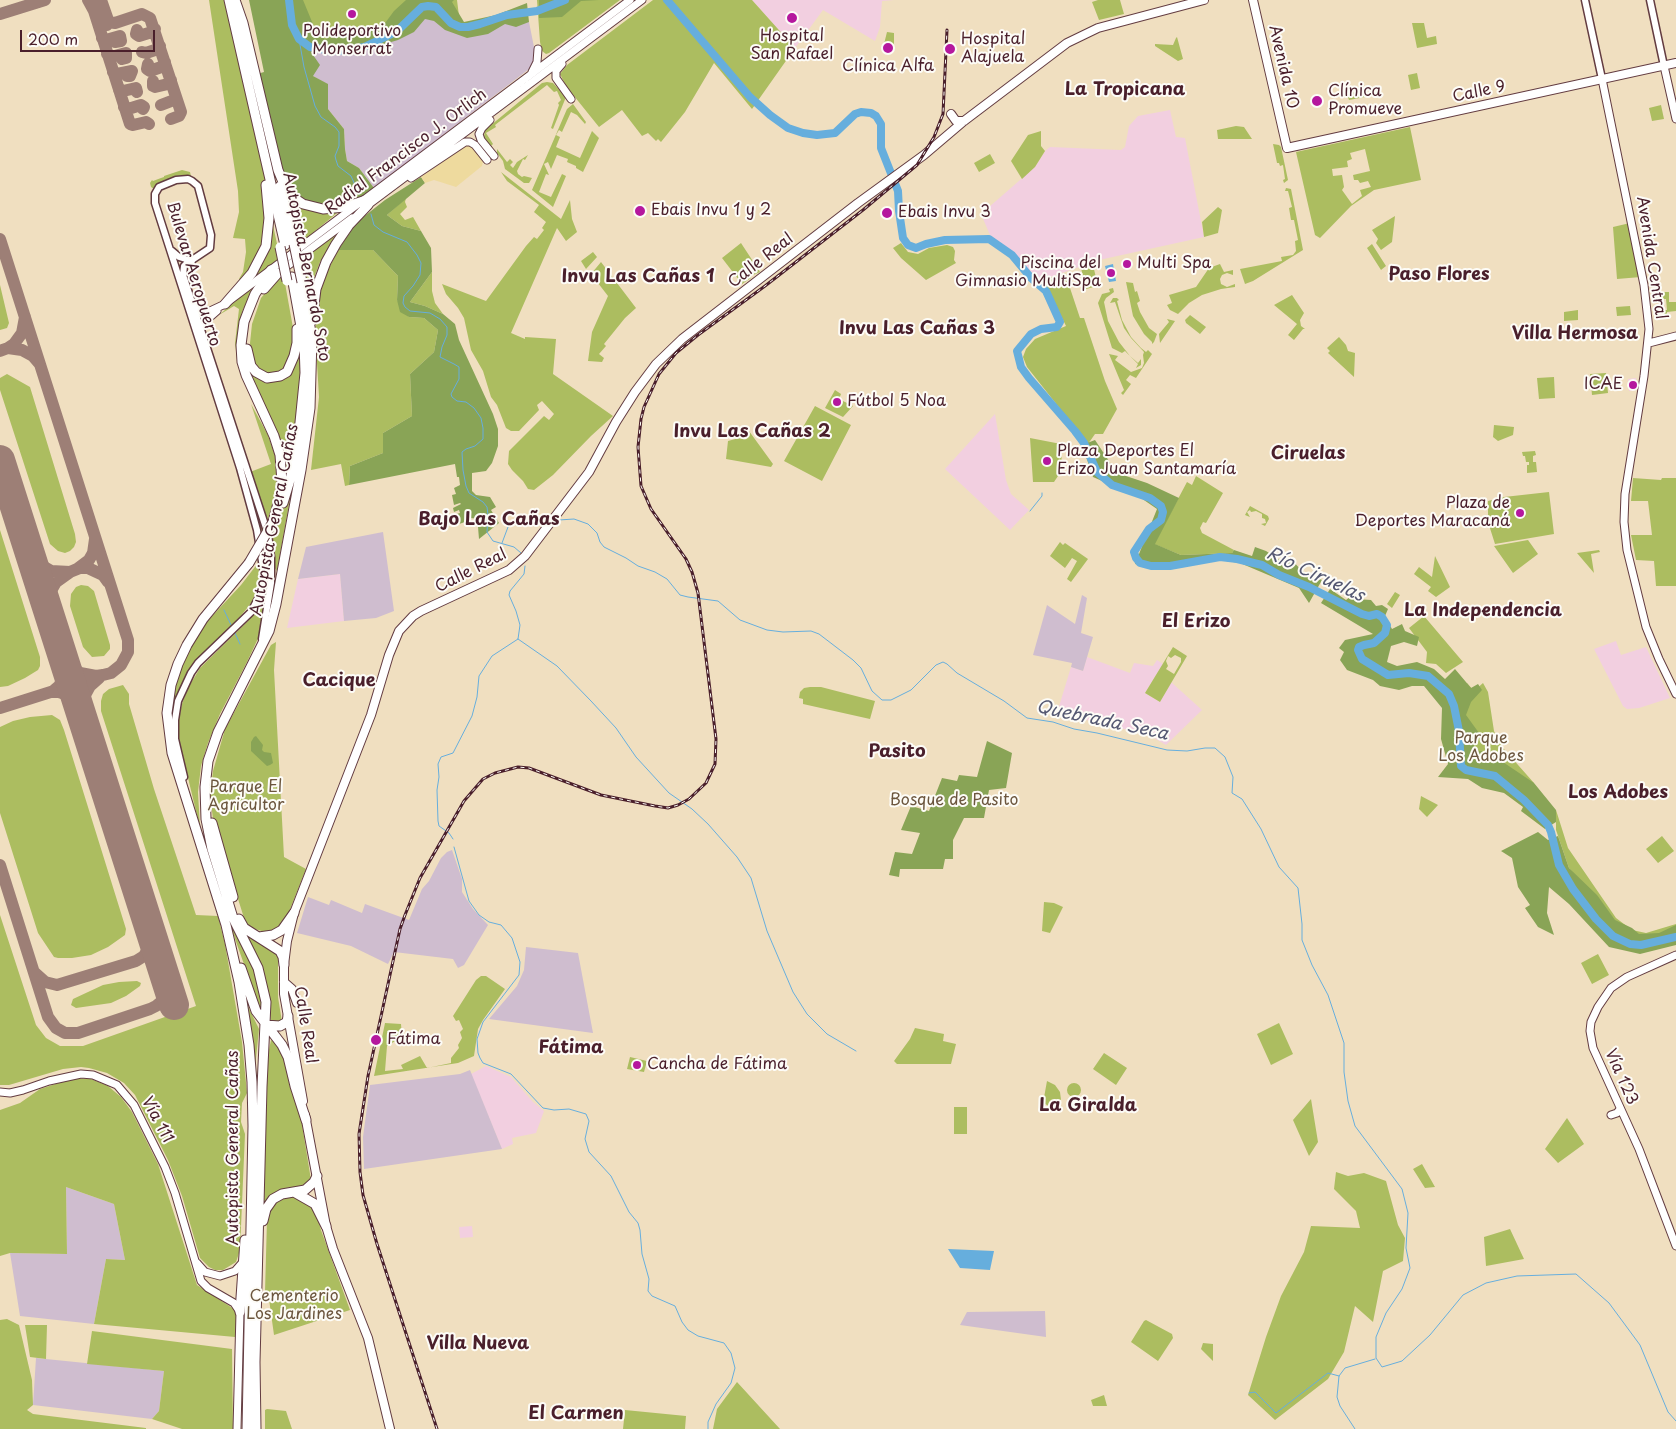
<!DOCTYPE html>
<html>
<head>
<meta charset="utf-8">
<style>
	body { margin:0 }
	#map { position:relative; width:1676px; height:1429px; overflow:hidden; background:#f0dfc0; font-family:"Playpen Sans",sans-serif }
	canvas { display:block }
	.scale { position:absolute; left:20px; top:30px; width:135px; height:22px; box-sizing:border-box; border:2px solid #4a1f2b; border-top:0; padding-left:6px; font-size:15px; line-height:18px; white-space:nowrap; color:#4a1f2b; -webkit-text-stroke:4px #fdfcf7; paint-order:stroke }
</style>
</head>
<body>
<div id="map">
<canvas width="1676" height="1429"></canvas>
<div class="scale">200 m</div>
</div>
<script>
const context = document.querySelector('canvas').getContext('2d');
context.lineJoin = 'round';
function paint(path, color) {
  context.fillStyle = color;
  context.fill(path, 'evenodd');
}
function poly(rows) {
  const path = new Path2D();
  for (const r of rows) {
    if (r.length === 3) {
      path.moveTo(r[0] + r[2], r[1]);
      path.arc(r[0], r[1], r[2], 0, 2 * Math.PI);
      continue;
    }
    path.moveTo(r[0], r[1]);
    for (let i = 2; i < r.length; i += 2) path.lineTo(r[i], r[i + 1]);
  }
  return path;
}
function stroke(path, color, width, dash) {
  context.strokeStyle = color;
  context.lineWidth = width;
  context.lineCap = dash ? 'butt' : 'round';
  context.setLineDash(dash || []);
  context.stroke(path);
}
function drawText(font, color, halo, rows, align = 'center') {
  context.font = font + ' "Playpen Sans",sans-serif';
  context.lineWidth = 4;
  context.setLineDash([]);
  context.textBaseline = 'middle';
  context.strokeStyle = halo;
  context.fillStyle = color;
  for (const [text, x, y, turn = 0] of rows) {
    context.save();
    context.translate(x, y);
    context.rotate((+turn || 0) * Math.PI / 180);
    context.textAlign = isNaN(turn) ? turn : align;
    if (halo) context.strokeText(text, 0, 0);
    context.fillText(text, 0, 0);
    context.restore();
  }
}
paint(poly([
	[752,0,894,0,882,1,880,27,875,41,823,10,795,48],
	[1170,110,1176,137,1185,138,1204,237,1099,260,1039,281,1017,256,990,235,981,214,1035,167,1045,151,1050,147,1121,150,1125,147,1129,126,1138,116],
	[1636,378,1637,390,1629,391,1628,379],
	[995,414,1006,480,1011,494,1029,510,1010,530,945,469],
	[340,574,344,621,287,628,298,579],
	[1616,641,1621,655,1646,647,1670,698,1639,708,1627,709,1623,706,1594,649],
	[1087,657,1130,673,1134,663,1153,666,1157,660,1163,664,1145,693,1160,702,1171,682,1202,710,1166,745,1149,735,1057,713,1071,667,1083,671],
	[486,1066,511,1077,533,1102,544,1111,536,1133,512,1138,513,1144,502,1149,471,1074],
	[472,1226,473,1237,460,1238,459,1227]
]), '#f2cfe0');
paint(poly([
	[427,17,461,33,521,19,529,22,536,57,533,66,374,188,359,168,347,161,345,149,344,129,328,109,328,85,313,76,310,52,351,54],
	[383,532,394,611,376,618,344,621,340,574,298,579,306,547],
	[1082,595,1087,598,1081,633,1093,637,1083,671,1071,667,1072,663,1033,655,1047,605,1075,624],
	[452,850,462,879,462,892,473,909,488,925,464,965,458,968,453,959,394,952,388,964,351,946,297,933,308,897,329,905,331,900,362,913,365,904,409,920,422,889,429,881,441,858,447,852],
	[526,947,578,953,593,1033,489,1019,517,986,524,970],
	[470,1070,502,1149,364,1169,363,1137,370,1085,460,1074],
	[66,1187,114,1204,125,1260,106,1259,94,1324,20,1316,10,1253,67,1254],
	[1045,1311,1046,1337,960,1325,967,1312],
	[36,1358,164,1371,159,1411,152,1419,33,1405]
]), '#cfbdcf');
paint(poly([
	[209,0,224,0,267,188,265,241,243,281,239,279,243,272,246,252,245,239,233,238,239,212,238,191],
	[294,0,457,0,460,24,439,5,393,33,322,46],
	[537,0,620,0,549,53,546,54,542,51,540,42],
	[653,0,752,0,795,48,752,109,714,63,685,112,661,142,658,139,656,141,648,133,642,136,622,110,599,127,566,86,560,74,567,65],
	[1098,0,1120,0,1124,14,1099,20,1092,2],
	[1412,23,1424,23,1427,38,1436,36,1437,44,1417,48],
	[887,32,894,33,894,46,889,43,884,44],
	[1177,37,1183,59,1178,61,1155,46,1155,44,1173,45,1176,38],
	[1417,73,1420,88,1411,90,1408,75],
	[547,82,553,83,566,97,553,129,551,128,559,105,558,103,561,100,557,91,554,92,547,85,495,125,496,127,486,133,493,144,490,147,484,137,485,130,542,83],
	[1363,88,1365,97,1349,100,1346,92],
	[573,104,586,122,585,124,577,115,571,112,562,132,559,130,556,135,560,137,556,147,580,158,592,131,599,138,583,172,576,168,576,166,567,162,568,159,557,155,551,169,548,162,544,164,549,175,546,174,539,192,551,197,562,174,566,176,553,207,532,190,567,109],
	[1661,105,1664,119,1652,121,1649,108],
	[1236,126,1244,127,1252,139,1218,139,1217,130],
	[1410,127,1421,180,1374,190,1351,206,1320,238,1315,235,1296,152],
	[1365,149,1370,171,1353,175,1354,180,1358,180,1360,183,1368,181,1371,187,1360,190,1362,196,1352,204,1342,190,1344,187,1342,175,1333,176,1332,169,1348,167,1347,161,1352,159,1350,153],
	[1041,131,1041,146,1045,151,1035,167,1022,179,1011,161,1028,135],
	[1273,144,1279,145,1281,147,1288,180,1284,183,1283,180,1285,179,1283,165,1280,166,1279,163,1277,163],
	[497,149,507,162,510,159,513,162,510,165,513,168,517,162,528,155,525,160,523,159,517,171,518,174,522,177,524,176,532,178,529,183,524,183,505,169,503,161,497,153],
	[990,154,995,163,979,172,974,163],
	[182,170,190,172,191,176,183,175,165,180,154,189,151,187,150,183,152,180,153,181,161,178,164,177,164,176],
	[501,172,561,219,570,200,572,219,577,232,566,241,557,228,511,333,525,339,525,337,556,339,553,374,613,416,591,436,553,475,534,490,528,489,523,481,512,470,508,464,509,451,544,416,549,420,554,414,542,401,537,405,539,410,519,431,511,431,506,428,497,405,491,397,483,371,471,350,464,318,458,308,446,294,442,284,486,301,526,246,534,237,537,239,544,230,542,228,546,222,534,212,539,205,507,181],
	[1286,188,1291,189,1303,250,1253,281,1245,284,1240,269,1282,261,1281,257,1293,255,1296,251,1295,241,1298,240,1294,220,1291,220,1289,208,1292,207,1288,191,1285,191],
	[286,196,325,213,337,213,297,246],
	[406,198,405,202,407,207,400,214,405,220,413,217,421,231,402,226,387,215],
	[1218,207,1222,210,1218,233,1204,237,1202,222],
	[1395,216,1392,242,1381,250,1376,243,1378,239,1372,230],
	[1630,223,1641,277,1617,279,1613,227],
	[273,225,280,258,242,289,258,271,263,259],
	[340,231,320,262,312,283,308,302,301,261],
	[741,243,760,272,751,276,751,278,742,284,722,258],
	[901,243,908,252,918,254,929,248,947,245,953,247,955,251,954,260,956,263,926,280,901,258,893,248],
	[1372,244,1386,266,1381,270,1367,248],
	[338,250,373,250,398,276,397,300,409,317,424,318,438,330,434,352,410,374,412,416,383,433,383,453,350,466,349,485,345,486,341,464,311,470,319,397,315,329,319,296,326,274],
	[593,252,597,257,586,269,581,261],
	[601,262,636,308,625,318,604,344,606,346,599,354,604,358,602,362,588,361,592,332,608,296,591,274],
	[1220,264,1224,272,1233,270,1233,275,1227,273,1222,275,1220,279,1221,284,1227,287,1235,284,1235,287,1221,289,1202,295,1189,303,1178,314,1170,310,1167,305,1172,303,1169,295,1196,287,1209,268],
	[1093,265,1098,286,1086,289,1081,268],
	[283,272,295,339,292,352,282,372,269,375,256,368,251,354,250,343,252,324,261,298],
	[432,272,432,291,435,303,443,314,425,306,410,302],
	[1065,273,1080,318,1084,318,1105,381,1117,409,1103,434,1095,434,1088,444,1027,367,1023,357,1026,349,1035,339,1066,326,1048,289,1039,281],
	[1126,282,1133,283,1135,292,1137,291,1140,301,1137,303,1140,312,1149,328,1157,334,1154,342,1152,344,1152,342,1144,334,1133,316],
	[0,285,9,323,7,328,0,330],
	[251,288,252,290,242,312,239,328,237,342,237,359,235,343,239,309,234,306,219,315],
	[1113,288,1114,292,1106,298,1104,302,1108,321,1119,342,1130,356,1138,363,1141,359,1141,365,1136,368,1138,364,1125,351,1122,353,1112,348,1098,303,1102,294,1110,292,1109,289],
	[1662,292,1669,292,1669,302,1676,302,1676,311,1667,312,1667,318,1663,318,1663,310,1667,310,1666,299,1660,299,1659,297,1662,296],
	[1292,295,1304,313,1300,320,1301,326,1305,329,1303,329,1294,340,1288,335,1297,324,1274,305],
	[1113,298,1117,298,1119,300,1117,301,1122,320,1131,337,1141,348,1146,352,1148,350,1152,354,1136,378,1130,375,1126,380,1131,384,1123,395,1121,393,1124,390,1109,354,1118,356,1115,360,1131,372,1142,368,1144,363,1143,355,1144,352,1131,338,1124,328,1115,302,1110,303],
	[1630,306,1631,315,1617,316,1616,307],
	[1578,310,1578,320,1564,321,1564,312],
	[1190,315,1206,327,1200,334,1186,323,1185,320],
	[1167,319,1175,321,1160,343,1159,334,1169,322],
	[1339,337,1346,345,1348,351,1355,353,1354,377,1328,353,1330,351,1327,348],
	[299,347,301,364,300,392,294,439,286,476,250,377,252,375,255,375,276,380],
	[1606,373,1608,393,1592,395,1590,374],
	[7,374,30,387,75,534,76,542,74,547,70,551,65,553,58,551,50,544,0,390,0,378],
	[1554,377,1555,398,1539,399,1537,378],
	[835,390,841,394,839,399,853,406,843,417,825,408],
	[251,404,268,435,275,456,277,489,272,510,266,522,250,472,271,464],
	[815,406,851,425,822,481,784,461],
	[1494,425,1514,427,1513,435,1498,441,1493,437],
	[749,431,773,464,771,467,726,459,728,441,739,438],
	[1030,438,1061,444,1062,470,1054,482,1033,482],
	[1535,451,1536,455,1533,456,1533,462,1536,462,1537,472,1527,473,1527,465,1529,465,1529,462,1526,462,1525,456,1523,456,1522,452],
	[295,471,277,571,274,567,270,537,278,520],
	[245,474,266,538,270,568,262,630,247,662,220,714,208,743,201,766,198,792,200,828,179,740,179,719,182,704,188,688,200,668,248,621,261,602,266,587,264,554],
	[1196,476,1223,493,1206,523,1203,522,1200,528,1202,533,1234,550,1232,553,1181,555,1154,544,1187,482,1192,485],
	[1633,478,1661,480,1662,478,1676,478,1676,586,1656,586,1654,561,1636,560,1631,535,1652,535,1648,501,1631,501],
	[1549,492,1554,534,1495,544,1488,522,1488,501,1504,497],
	[1250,506,1268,516,1269,519,1265,526,1261,524,1266,523,1265,519,1262,518,1262,514,1256,511,1251,512,1250,510,1247,512,1250,517,1245,515],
	[0,530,40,657,40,666,38,670,25,678,8,686,0,687],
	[1528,540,1538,554,1513,573,1494,546],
	[1060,542,1063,545,1065,543,1088,559,1071,582,1067,579,1077,561,1072,558,1065,568,1050,556],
	[1599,550,1600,552,1591,554,1594,573,1577,553],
	[1435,556,1450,587,1436,597,1428,591,1431,587,1414,574,1419,567,1432,577],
	[258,563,260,580,252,602,235,623,195,661,189,670,175,699,171,723,172,700,176,681,190,646,203,626,241,585],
	[81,585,88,586,94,591,110,645,110,649,104,656,92,657,83,647,70,606,71,594,76,587],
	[1395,592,1400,595,1392,608,1387,604],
	[1424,616,1463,662,1446,673,1436,664,1426,663,1427,652,1409,628],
	[276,642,274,670,284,857,306,869,287,917,276,929,265,932,251,928,246,924,244,918,213,819,210,795,213,771,225,729,271,645],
	[1173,647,1187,656,1160,702,1145,693],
	[1175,655,1181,658,1181,662,1174,674,1166,669,1168,666,1166,661,1168,656,1171,658],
	[1467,683,1474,691,1483,683,1488,692,1494,731,1498,740,1503,748,1534,783,1521,795,1463,765],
	[123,685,129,694,129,704,154,789,196,915,218,916,225,944,242,1042,247,1093,242,1103,241,1122,245,1134,240,1250,236,1262,223,1270,215,1270,209,1267,200,1258,182,1196,168,1160,135,1095,124,1083,107,1073,89,1068,81,1067,63,1069,9,1085,0,1085,0,915,36,1025,46,1038,60,1046,83,1046,196,1006,101,711,101,701,103,694,109,689],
	[810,687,821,687,875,701,870,719,803,704,803,699,799,698,800,692,804,688],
	[52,715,60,720,64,730,126,929,125,935,108,947,91,955,72,958,58,958,54,957,38,933,0,813,0,727,13,721,30,717],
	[1421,796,1438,805,1427,817,1419,809],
	[1556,810,1568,848,1616,918,1632,930,1646,933,1676,924,1676,934,1626,937,1569,868,1556,830],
	[1662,836,1674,851,1658,863,1646,849],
	[1044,902,1054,903,1063,907,1050,933,1042,931],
	[228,919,257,976,260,988,263,1018],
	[244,933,278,954,278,997,282,1022,271,1023,268,991,259,960],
	[1598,954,1609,975,1592,984,1581,963],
	[481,976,486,976,505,989,483,1020,478,1029,474,1056,458,1063,374,1076,385,1023,401,1024,402,1037,387,1046,385,1071,403,1069,401,1065,420,1056,427,1068,451,1063,451,1058,459,1048,458,1045,462,1038,460,1032,463,1029,459,1020,456,1021,453,1016,476,980],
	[137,981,141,983,140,986,126,996,111,1003,76,1008,71,1005,73,999,103,985,119,982],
	[242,994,259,1029,255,1068],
	[1279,1023,1293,1054,1271,1065,1257,1034],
	[915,1028,944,1034,943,1041,956,1044,951,1064,897,1064,894,1061,910,1039],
	[271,1040,274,1041,284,1058,290,1087,301,1118,311,1180,310,1182,300,1187,286,1188,276,1192,264,1204,267,1059],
	[1104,1053,1127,1068,1116,1085,1093,1069],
	[630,1057,647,1061,644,1072,627,1069],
	[74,1078,91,1079,108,1086,121,1097,132,1112,158,1164,197,1285,237,1311,235,1337,94,1324,106,1259,125,1260,114,1204,66,1187,67,1254,10,1253,0,1256,0,1110,20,1103,40,1089],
	[1047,1081,1055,1085,1060,1092,1061,1100,1055,1109,1043,1103],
	[1074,1090,7],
	[1311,1099,1318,1142,1309,1156,1293,1120],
	[954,1107,967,1107,967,1134,954,1134],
	[1567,1118,1584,1144,1558,1163,1545,1149],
	[1422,1164,1435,1187,1425,1188,1413,1169],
	[1336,1172,1348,1176,1364,1173,1386,1181,1398,1225,1405,1238,1403,1261,1383,1271,1373,1322,1355,1306,1344,1352,1328,1379,1275,1420,1248,1395,1266,1337,1281,1296,1304,1252,1311,1226,1360,1228,1356,1211,1334,1189],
	[291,1196,306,1200,316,1211,321,1230,350,1310,274,1335,268,1292,265,1292,267,1219,270,1209,274,1204,282,1198],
	[1510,1229,1524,1259,1486,1266,1484,1237],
	[7,1319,19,1325,32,1380,33,1405,27,1410,33,1414,146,1428,146,1429,0,1429,0,1320],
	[1146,1320,1172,1334,1173,1338,1158,1361,1131,1342,1144,1321],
	[25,1325,47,1325,46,1359,30,1357],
	[92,1331,232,1349,233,1429,182,1429,152,1419,159,1411,164,1371,87,1364],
	[1203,1343,1213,1344,1213,1361,1201,1349],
	[737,1382,780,1429,713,1429,717,1409],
	[1104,1395,1107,1406,1093,1406,1091,1400],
	[267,1409,286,1411,292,1429,265,1429,265,1410],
	[625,1410,686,1416,685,1429,623,1429]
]), '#acbd60');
paint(poly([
	[249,0,303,0,315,29,325,39,358,28,380,30,394,11,406,0,454,0,452,2,464,22,496,15,527,3,529,22,516,27,505,24,488,34,467,38,445,30,434,21,425,19,414,32,398,40,351,54,311,52,320,65,313,76,328,84,328,109,344,129,345,149,347,161,359,168,374,188,359,199,334,207,304,200,291,190,284,180,257,74,264,72],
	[539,0,599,0,581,1,562,17,539,18],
	[421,177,425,183,387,215,402,226,421,231,431,248,432,272,410,302,425,306,443,314,455,324,459,340,493,414,498,429,498,446,492,463,486,471,472,473,472,491,476,495,490,497,496,507,491,510,499,523,479,539,478,527,482,526,482,519,469,518,468,521,459,524,457,518,454,519,453,515,460,513,459,510,454,512,453,508,461,504,460,503,454,505,452,495,456,494,454,488,460,485,459,477,457,477,455,464,349,485,350,466,383,453,383,433,412,416,410,374,434,352,438,330,424,318,409,317,400,312,397,300,398,276,373,250,338,250,357,222,385,200],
	[1095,440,1117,473,1147,483,1179,498,1155,544,1181,555,1232,553,1234,550,1252,556,1255,547,1266,551,1283,562,1291,559,1302,571,1322,580,1309,603,1299,588,1240,563,1219,560,1158,569,1135,564,1157,509,1141,498,1093,477,1082,445],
	[1330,589,1346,600,1355,593,1356,599,1371,600,1376,606,1382,605,1388,609,1385,616,1392,629,1402,624,1405,631,1419,637,1417,646,1404,642,1391,646,1387,662,1397,666,1417,662,1434,669,1445,679,1455,669,1471,688,1478,684,1482,690,1471,702,1466,715,1479,733,1473,749,1491,754,1534,783,1556,810,1556,822,1545,829,1521,811,1523,807,1504,793,1482,788,1468,779,1438,777,1448,764,1441,739,1442,708,1424,686,1412,686,1399,690,1380,686,1373,680,1347,670,1340,660,1344,652,1339,648,1345,640,1373,634,1321,603],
	[256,736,263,745,262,750,264,752,271,753,273,763,270,765,267,766,251,751,251,742,254,737],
	[987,741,1012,753,1006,788,989,790,984,818,964,818,953,840,953,859,945,859,943,869,900,869,899,877,889,875,895,852,912,854,920,833,901,830,911,806,929,811,942,778,957,781,959,775,977,777],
	[1538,832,1548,840,1558,836,1569,868,1597,895,1615,920,1632,928,1639,934,1659,933,1676,925,1676,945,1640,954,1609,947,1569,904,1549,887,1547,913,1554,935,1538,927,1525,908,1530,905,1518,887,1512,858,1501,851]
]), '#89a456');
paint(poly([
	[467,145,471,146,481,156,483,161,482,166,456,187,434,180,425,183,421,177]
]), '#eeda9e');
paint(poly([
	[1113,264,1116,281,1109,282,1105,266],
	[948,1249,994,1251,990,1270,960,1268]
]), '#66aedd');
stroke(poly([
	[299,39,304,67,315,106,321,117,335,127,339,132,339,146,335,156,336,160,338,166,351,176,359,194],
	[371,214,374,225,383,232,407,242,417,255,421,263,420,275,413,286,404,296,403,303,405,307,410,311,430,313,440,319,447,327,447,335,442,347,440,357,454,364,459,367,459,379,451,394,452,397,457,401,466,402,474,408,481,418,483,428,483,439,475,446,466,449,462,452,463,470,466,486,469,493,483,502,487,507,488,515,487,532,493,541,514,547,521,553],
	[1030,511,1042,496,1042,493],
	[559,520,574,519,588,524,597,533,600,542,604,547,626,558,638,566,655,572,667,579,680,595,688,597,718,601,740,620,767,630,783,632,811,631,819,634,853,660,861,668,872,691,882,700,891,700,911,690,936,665,943,662,947,664,957,673,1004,701,1027,718,1053,722,1074,729,1097,733,1167,750,1187,751,1205,748,1215,748,1225,757,1233,777,1232,793,1242,799,1261,829,1279,867,1298,888,1302,924,1302,940,1312,965,1328,995,1344,1043,1344,1072,1348,1101,1355,1126,1402,1189,1408,1213,1406,1248,1410,1268,1402,1289,1386,1313,1376,1337,1376,1358,1382,1367,1402,1361,1430,1335,1463,1295,1486,1283,1517,1276,1576,1274,1609,1303,1640,1345,1668,1412,1676,1421],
	[502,543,508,527,511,525,545,522],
	[224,610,232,627],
	[234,631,240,644],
	[518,639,557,666,591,701,616,728,636,757,669,793,692,809,708,824,737,857,751,878,767,931,793,992,807,1014,827,1034,856,1051],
	[453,839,449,833,439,826,438,821,437,790,439,777,438,764,441,757,453,753,472,716,477,697,479,676,492,656,518,639,520,625,516,611,509,595,510,591,524,574,525,566],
	[454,847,469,901,479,915,489,922,501,925,512,938,520,962,519,975,483,1022,477,1039,478,1053,480,1058,483,1063,511,1074,543,1108,554,1110,569,1109,586,1114,589,1121,585,1139,589,1152,611,1176,629,1212,638,1223,640,1230,642,1254,649,1279,648,1291,652,1296,675,1306,682,1322,688,1330,698,1336,724,1343,731,1353,735,1368,731,1383,716,1404,708,1422,708,1429],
	[1249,1393,1255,1392,1276,1413,1328,1373,1339,1376],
	[1355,1429,1340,1406,1337,1397,1339,1376,1345,1368,1375,1359]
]), '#66aedd', 1);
stroke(poly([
	[289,0,292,25,299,39,310,47,326,50,345,51,364,47,396,32,422,7,428,6,436,7,451,23,460,27,468,27,480,24,507,15,537,11,565,0],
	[667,0,750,97,770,115,788,128,803,133,817,135,835,133,855,114,861,112,871,113,876,116,881,124,881,148,898,191,899,211,903,238,908,245,916,248,926,244,945,240,989,239,1012,255,1031,278,1046,291,1060,322,1057,327,1041,329,1031,334,1017,351,1021,367,1029,378,1075,431,1084,443,1097,472,1112,485,1150,498,1161,506,1163,512,1161,520,1149,529,1134,552,1136,558,1140,563,1151,566,1170,566,1220,557,1237,559,1262,565,1279,575,1309,587,1362,614,1369,616,1377,614,1382,617,1387,625,1385,633,1374,643,1364,645,1359,647,1358,650,1362,659,1388,675,1409,673,1428,676,1449,694,1454,706,1459,731,1461,766,1466,770,1495,776,1524,800,1548,825,1551,832,1559,865,1573,889,1596,919,1613,936,1630,944,1641,945,1676,937]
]), '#66aedd', 8);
stroke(poly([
	[88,0,94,11,130,124,133,125,146,122,149,124],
	[101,0,108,20,107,25],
	[94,11,101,19,107,22,115,23,142,14,150,18,181,112,179,116,171,119],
	[0,14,45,0],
	[137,30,136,34,139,36,152,32,155,29],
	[102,38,106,40,120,36,121,41,115,42],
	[142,52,146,53,158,49,160,46],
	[107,54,111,57,126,53,126,58,122,59],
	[148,64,147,69,150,71,164,66,165,62],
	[113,72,117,74,132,71,130,76,127,76],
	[153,81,153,86,155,87,168,84,171,80],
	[119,90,123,91,136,88,137,92],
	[161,105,174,100,176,97],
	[124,107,128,109,141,105,144,107,143,109],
	[0,239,128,640,128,652,121,665,111,673,103,675,96,676,80,673,73,668,62,654,65,675,59,686,52,692,59,692,68,695,72,698,79,708],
	[8,348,14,344,22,333,25,317],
	[0,351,8,348,22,350,33,356,39,363],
	[29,552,39,564,51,571,70,572,77,569,89,560,93,553,95,539],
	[49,614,48,604,52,589,56,582,70,572,80,568,88,568,103,575,108,582],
	[0,708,98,677],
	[83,721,81,712,83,699,90,686,99,678],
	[0,865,48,1017,56,1028,65,1033,78,1033,150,1009,156,1006,162,1001,167,985],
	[35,973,45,982,57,985,136,961,144,956,148,949,151,940,150,931]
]), '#9d7f76', 12);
stroke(poly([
	[0,460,174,1005]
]), '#9d7f76', 30);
const tertiary = poly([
	[1585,0,1602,79],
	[1650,0,1664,66],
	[172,251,179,257,192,261],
	[184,777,175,739,175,720,178,701,191,673,198,663,251,612,262,591,264,574,257,530,240,468,155,203,155,194,159,187,176,180,188,179,192,181,198,186,211,235,210,248,186,264,184,266,183,275,268,534,271,557,271,583,262,639]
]);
const secondary = poly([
	[562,64,556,71,556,78,571,99],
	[1664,66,1676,119],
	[532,72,537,62,538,49],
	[1602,79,1644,285,1649,329,1644,376,1625,494,1624,522,1627,550,1646,627,1659,659,1676,694],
	[490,120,482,128,479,134,481,140,494,156],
	[411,178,465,142,470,142,475,145,487,160],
	[364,208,642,0],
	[282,270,352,218],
	[194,307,200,311,208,312,225,304,630,0],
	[200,326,217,311],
	[1649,343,1676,336],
	[1676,955,1627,977,1611,988,1598,1007,1591,1022,1590,1031,1593,1048,1639,1149,1676,1246],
	[0,1092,10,1093,23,1090,49,1081,81,1074,93,1075,117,1085,134,1105,165,1167,175,1193,201,1281,208,1288,234,1303,240,1312,237,1429],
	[1611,1115,1617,1113,1620,1109],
	[197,1263,205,1272,220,1276,235,1271,242,1263]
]);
const primary = poly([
	[1253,0,1287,148,1676,63],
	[951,114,956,121,964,121],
	[284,982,292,989,297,1003],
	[303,1101,284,994,284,965,287,941,294,913,371,715,389,655,399,631,413,616,421,611,509,570,525,556,589,472,616,422,635,392,656,364,682,339,858,203,924,155,964,121,1067,43,1098,28,1204,0],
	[305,1115,326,1226,333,1249,368,1338,390,1429]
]);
const trunk = poly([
	[229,0,285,245],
	[235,0,243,23,278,170,288,194,303,204,323,209,345,207,366,200],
	[280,186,294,244],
	[271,270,255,294,249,309,244,322,241,345,242,362,246,375,274,436,280,455,282,482,280,496,273,522],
	[264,289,278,273],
	[225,304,252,273,266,246,269,218,266,185],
	[312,321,316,289,326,262,336,244,349,225,368,205],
	[247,349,251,366,256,372,267,378,280,376,287,372,294,356,297,343,297,329],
	[283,503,290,480,298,442,305,373,304,343,292,277],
	[212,823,233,897],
	[239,919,244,928,280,951,283,957,284,965],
	[259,937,273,935,282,930,294,913],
	[241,968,256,1011,282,1045,288,1057,295,1086,306,1120],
	[265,1025,280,1026,287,1022,288,1016],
	[294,1192,315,1204,326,1226],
	[263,1221,266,1209,273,1199,282,1194,305,1190,314,1182,317,1176],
	[240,1312,245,1240],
	[247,1429,253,1126,252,1082,249,1045,239,982,226,925,172,753,167,713,171,685,178,664,187,645,203,619,249,563],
	[256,1429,255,1362,262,1087,266,1002,258,968,233,918,212,849,206,819,205,787,208,761,218,732,269,631,276,604,301,470,310,408,312,338,302,282]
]);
stroke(tertiary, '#633c41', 9);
stroke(secondary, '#633c41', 9);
stroke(primary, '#633c41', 10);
stroke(trunk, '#633c41', 11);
stroke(tertiary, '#fff', 6);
stroke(secondary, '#fff', 7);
stroke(primary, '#fff', 8);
stroke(trunk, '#fff', 9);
const rail = poly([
	[437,1429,377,1244,363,1195,360,1172,359,1134,368,1076,400,929,405,915,420,878,464,801,483,779,495,773,518,767,529,768,601,795,655,806,668,808,678,805,689,799,706,783,715,764,716,739,698,593,692,572,686,559,651,509,641,486,638,447,641,419,644,407,659,374,676,353,698,335,765,286,863,210,917,165,934,137,943,114,947,30]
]);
stroke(rail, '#4a1f2b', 3);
stroke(rail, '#fdfcf7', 1, [4]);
const trunkBridge = poly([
	[294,244,302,282],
	[280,247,287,281],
	[249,563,273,522]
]);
stroke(trunkBridge, '#633c41', 11, []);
stroke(trunkBridge, '#fff', 9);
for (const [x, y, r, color] of [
	[352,14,5,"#b5179e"],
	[792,18,6,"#b5179e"],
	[888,48,6,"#b5179e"],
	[950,49,6,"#b5179e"],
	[1317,101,6,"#b5179e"],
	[640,211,6,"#b5179e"],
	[887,213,6,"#b5179e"],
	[1127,264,5,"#b5179e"],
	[1111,273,5,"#b5179e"],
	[1633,385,5,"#b5179e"],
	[837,402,5,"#b5179e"],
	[1047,461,5,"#b5179e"],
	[1520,513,5,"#b5179e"],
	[376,1040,6,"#b5179e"],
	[637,1065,5,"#b5179e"]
]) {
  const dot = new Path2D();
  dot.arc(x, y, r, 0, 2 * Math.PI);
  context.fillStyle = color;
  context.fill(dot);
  stroke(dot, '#fdfcf7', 2);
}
drawText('16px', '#4a1f2b', '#fdfcf7', [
	["Polideportivo",352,32,"center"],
	["Monserrat",352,50,"center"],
	["Hospital",792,37,"center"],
	["San Rafael",792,55,"center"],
	["Hospital",961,40],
	["Alajuela",961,58],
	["Clínica Alfa",888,67,"center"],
	["Clínica",1328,92],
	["Promueve",1328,110],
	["Ebais Invu 1 y 2",651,211],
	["Ebais Invu 3",898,213],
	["Piscina del",1101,264,"right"],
	["Gimnasio MultiSpa",1101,282,"right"],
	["Multi Spa",1137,264],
	["ICAE",1623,385,"right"],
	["Fútbol 5 Noa",847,402],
	["Plaza Deportes El",1057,452],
	["Erizo Juan Santamaría",1057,470],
	["Plaza de",1510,504,"right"],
	["Deportes Maracaná",1510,522,"right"],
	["Fátima",387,1040],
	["Cancha de Fátima",647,1065]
], 'left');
drawText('16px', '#4a1f2b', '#fdfcf7', [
	["Avenida 10",1283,67,77],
	["Calle 9",1479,92,-12],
	["Radial Francisco J. Orlich",406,152,-37],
	["Avenida Central",1651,258,81],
	["Calle Real",761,261,-38],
	["Autopista Bernardo Soto",306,267,79],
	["Bulevar Aeropuerto",193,274,73],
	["Autopista General Cañas",275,520,-79],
	["Calle Real",471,571,-27],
	["Calle Real",305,1025,81],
	["Vía 123",1621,1077,66],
	["Vía 111",157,1120,62],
	["Autopista General Cañas",234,1148,-90]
]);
drawText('16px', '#6c563e', '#fdfcf7', [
	["Parque",1481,739],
	["Los Adobes",1481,757],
	["Parque El",246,788],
	["Agricultor",246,806],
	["Bosque de Pasito",954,801],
	["Cementerio",294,1297],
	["Los Jardines",294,1315]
]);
drawText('bold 18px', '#4a1f2b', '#fdfcf7', [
	["La Tropicana",1125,90],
	["Paso Flores",1439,275],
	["Invu Las Cañas 1",638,277],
	["Invu Las Cañas 3",917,329],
	["Villa Hermosa",1575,334],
	["Invu Las Cañas 2",752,432],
	["Ciruelas",1308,454],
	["Bajo Las Cañas",489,520],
	["La Independencia",1483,611],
	["El Erizo",1196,622],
	["Cacique",339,681],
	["Pasito",897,752],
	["Los Adobes",1618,793],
	["Fátima",571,1048],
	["La Giralda",1088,1106],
	["Villa Nueva",478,1344],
	["El Carmen",576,1414]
]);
drawText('italic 18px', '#555872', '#fdfcf7', [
	["Río Ciruelas",1315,575,25],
	["Quebrada Seca",1102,721,12]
]);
</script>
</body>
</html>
